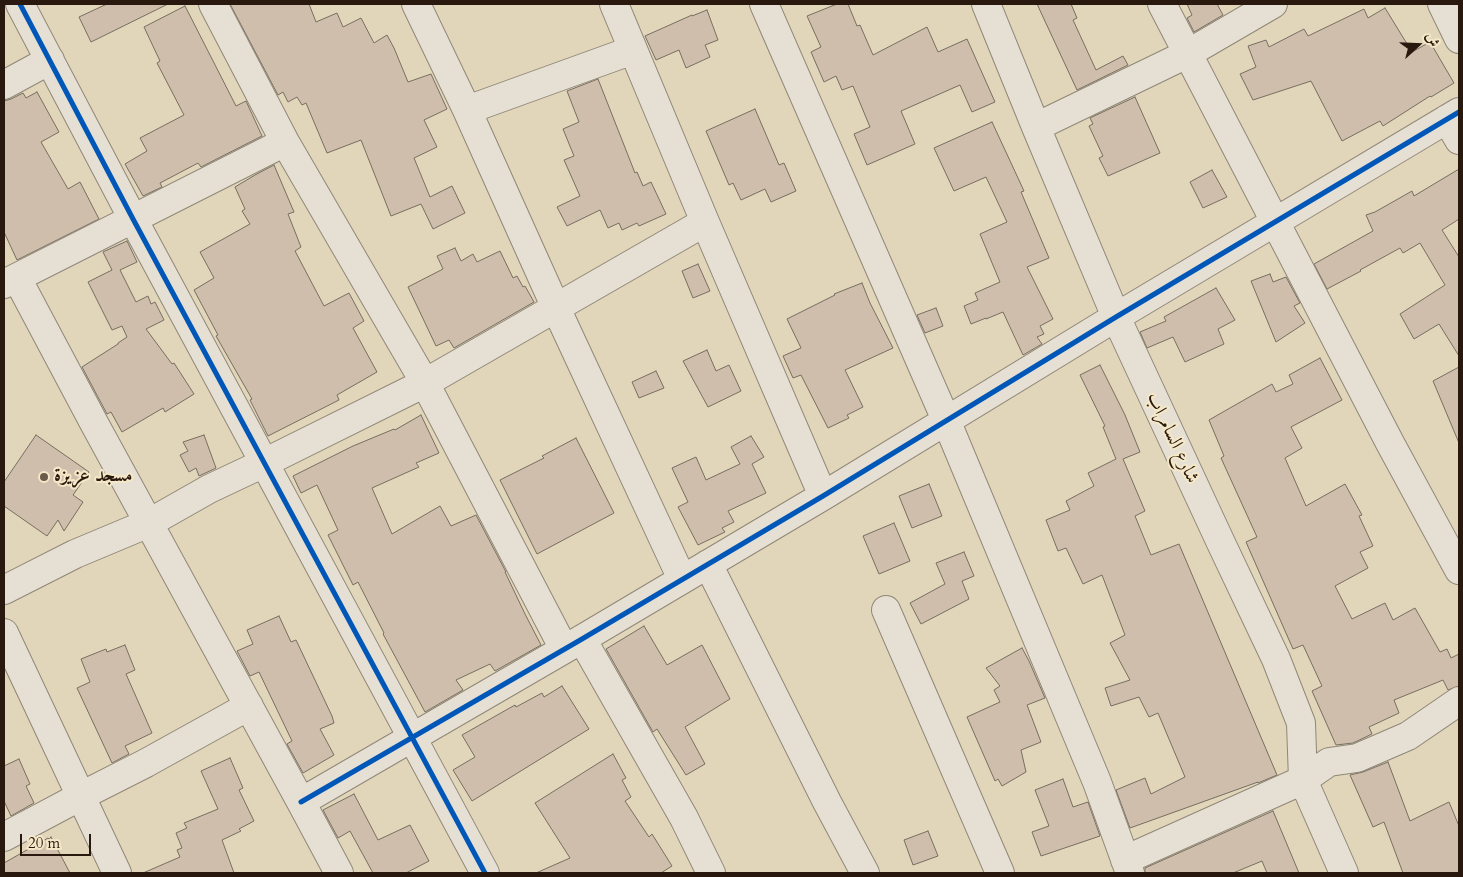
<!DOCTYPE html>
<html>
<head>
<meta charset="utf-8">
<style>
	body { margin:0 }
	#map { position:relative; width:1463px; height:877px; overflow:hidden; background:#e1d5ba; font-family:Cardo,Amiri,serif }
	canvas { display:block }
	.frame { position:absolute; inset:0; border:5px solid #28180d; pointer-events:none }
	.north { position:absolute; left:1393px; top:20px; width:50px; height:50px; -webkit-text-stroke:4px #f5e8c8; paint-order:stroke; rotate:70deg; font-size:14px; font-weight:700; line-height:20px; text-align:center; color:#28180d }
	.north::after { content:''; display:block; margin:auto; width:18px; height:22px; background:#28180d; clip-path:polygon(50% 0,100% 100%,50% 72%,0 100%) }
	.scale { position:absolute; left:20px; top:834px; width:71px; height:22px; box-sizing:border-box; border:2px solid #28180d; border-top:0; padding-left:6px; font-size:15px; line-height:18px; white-space:nowrap; color:#28180d; -webkit-text-stroke:4px #f5e8c8; paint-order:stroke }
</style>
</head>
<body>
<div id="map">
<canvas width="1463" height="877"></canvas>
<div class="frame"></div>
<div class="north">ش</div>
<div class="scale">20 m</div>
</div>
<script>
const context = document.querySelector('canvas').getContext('2d');
context.lineJoin = 'round';
function paint(path, color) {
  context.fillStyle = color;
  context.fill(path, 'evenodd');
}
function poly(rows) {
  const path = new Path2D();
  for (const r of rows) {
    path.moveTo(r[0], r[1]);
    for (let i = 2; i < r.length; i += 2) path.lineTo(r[i], r[i + 1]);
  }
  return path;
}
function stroke(path, color, width, dash) {
  context.strokeStyle = color;
  context.lineWidth = width;
  context.lineCap = dash ? 'butt' : 'round';
  context.setLineDash(dash || []);
  context.stroke(path);
}
function drawText(font, color, halo, rows, align = 'center') {
  context.font = font + ' Cardo,Amiri,serif';
  context.lineWidth = 4;
  context.setLineDash([]);
  context.textBaseline = 'middle';
  context.strokeStyle = halo;
  context.fillStyle = color;
  for (const [text, x, y, turn = 0] of rows) {
    context.save();
    context.translate(x, y);
    context.rotate((+turn || 0) * Math.PI / 180);
    context.textAlign = isNaN(turn) ? turn : align;
    if (halo) context.strokeText(text, 0, 0);
    context.fillText(text, 0, 0);
    context.restore();
  }
}
const building = poly([
	[107,4,168,4,91,42,79,17,107,4],
	[230,4,309,4,316,22,337,13,343,27,361,18,374,43,387,35,394,48,408,82,431,74,447,109,424,120,437,147,414,158,430,197,452,186,465,213,433,229,421,204,391,216,361,140,327,153,306,103,302,105,297,97,288,102,283,92,278,95,230,4],
	[837,4,848,4,857,26,860,25,873,55,927,27,938,52,967,39,995,102,972,112,960,85,901,111,915,144,867,165,854,134,870,127,853,86,842,90,836,76,824,82,811,52,821,47,807,16,837,4],
	[1037,4,1071,4,1077,18,1073,20,1096,70,1123,56,1128,65,1077,90,1037,4],
	[1187,4,1217,4,1223,15,1194,32,1187,18,1192,15,1187,4],
	[185,6,236,106,246,101,262,136,201,167,198,163,160,183,162,187,143,196,125,164,147,151,140,138,184,115,157,63,160,61,144,27,185,6],
	[1385,8,1412,52,1430,42,1454,83,1431,97,1430,96,1383,126,1380,121,1342,141,1311,81,1253,100,1240,74,1256,67,1248,46,1266,40,1269,47,1304,29,1308,36,1364,9,1368,18,1385,8],
	[707,10,718,40,705,45,710,57,686,68,679,50,656,60,645,36,692,15,692,16,707,10],
	[598,79,635,173,637,172,643,186,651,182,666,214,639,226,637,223,622,230,619,223,608,228,600,210,567,226,557,207,580,196,564,160,574,156,563,129,579,122,567,91,598,79],
	[37,92,59,132,41,142,68,189,80,182,99,219,17,260,4,232,4,101,11,99,23,93,26,98,37,92],
	[1135,97,1160,153,1108,176,1099,158,1103,156,1089,126,1093,124,1090,118,1135,97],
	[755,109,779,165,784,163,796,191,771,202,765,189,741,200,733,183,729,185,706,131,755,109],
	[992,122,1024,191,1021,192,1049,258,1027,267,1053,319,1040,326,1044,334,1037,337,1042,344,1023,355,1003,312,986,319,986,318,971,324,964,306,978,300,975,293,1000,282,980,234,1007,222,986,177,954,191,934,148,992,122],
	[274,165,294,212,288,214,301,247,295,251,324,306,349,293,364,321,353,328,377,372,337,395,339,400,268,436,250,400,252,399,216,336,218,335,194,290,214,278,200,252,250,224,242,211,245,209,235,187,255,175,274,165],
	[1459,169,1459,219,1442,230,1459,257,1459,356,1439,324,1414,339,1400,314,1445,285,1420,243,1403,253,1400,248,1360,270,1361,271,1327,289,1314,264,1373,231,1366,215,1375,212,1412,191,1414,196,1459,169],
	[1212,170,1227,197,1203,208,1190,182,1212,170],
	[127,241,137,262,120,270,136,302,148,296,151,304,155,302,164,320,146,329,172,364,174,363,194,394,165,412,163,408,122,432,111,412,107,414,82,367,118,344,118,343,127,337,122,326,112,330,88,282,112,270,103,252,127,241],
	[455,248,461,261,473,254,477,262,500,251,513,278,517,276,523,287,525,286,534,302,454,348,449,340,436,346,408,287,443,269,437,256,455,248],
	[698,264,710,291,693,298,682,271,698,264],
	[1270,274,1273,282,1286,277,1300,303,1294,306,1305,323,1276,342,1251,281,1270,274],
	[862,283,870,303,893,348,845,370,863,407,847,415,849,418,828,428,801,375,793,378,783,356,801,348,787,319,835,295,834,294,862,283],
	[1216,288,1235,320,1218,329,1224,344,1185,362,1173,337,1147,348,1140,332,1166,321,1164,317,1216,288],
	[936,308,943,326,925,333,917,315,936,308],
	[707,350,716,371,729,365,741,391,708,407,683,361,707,350],
	[1320,358,1342,400,1291,427,1302,448,1285,458,1306,506,1345,484,1362,515,1359,516,1373,546,1360,552,1368,568,1335,586,1352,619,1385,603,1393,620,1415,608,1440,652,1447,649,1451,658,1459,654,1459,686,1448,690,1443,680,1394,700,1399,713,1369,727,1372,734,1353,743,1336,745,1312,691,1322,686,1303,645,1293,649,1246,542,1257,537,1221,458,1224,456,1209,420,1272,384,1276,392,1293,384,1289,375,1320,358],
	[1100,365,1125,415,1140,452,1123,459,1145,511,1135,516,1151,555,1179,544,1277,775,1258,783,1258,782,1130,828,1116,790,1145,778,1151,794,1185,777,1158,713,1149,717,1139,697,1111,706,1105,688,1130,680,1110,643,1125,635,1102,575,1083,584,1066,548,1058,551,1046,520,1070,510,1066,501,1094,486,1088,473,1116,459,1103,427,1105,426,1080,375,1100,365],
	[1459,367,1459,443,1433,381,1459,367],
	[656,371,664,388,639,398,632,382,656,371],
	[421,415,439,453,416,463,419,467,372,488,392,534,440,506,451,526,476,515,506,572,505,572,525,614,541,645,495,671,490,664,456,680,463,690,425,712,383,634,384,633,358,582,353,585,328,535,338,530,317,485,301,493,293,476,353,446,394,429,395,430,421,415],
	[36,435,89,472,73,495,83,502,64,531,58,520,47,536,4,506,4,482,36,435],
	[204,435,216,468,199,476,196,468,189,472,180,455,188,451,183,442,204,435],
	[751,436,764,457,752,464,766,493,728,511,734,522,722,528,725,532,698,545,678,507,688,502,672,468,696,457,706,480,740,464,731,447,751,436],
	[576,438,614,513,537,554,500,480,544,458,542,456,576,438],
	[929,484,942,516,912,528,899,496,929,484],
	[894,523,910,561,879,574,863,536,894,523],
	[964,552,974,576,962,581,969,599,921,624,910,603,945,584,936,563,964,552],
	[279,616,291,642,296,640,332,716,334,723,320,729,334,755,303,773,287,744,292,741,259,672,250,676,237,651,253,644,247,630,279,616],
	[644,626,667,665,702,645,730,699,685,727,705,764,686,775,657,729,653,732,606,649,644,626],
	[125,645,135,670,126,674,152,733,125,746,129,754,112,763,77,688,90,682,81,659,106,649,107,652,125,645],
	[1022,648,1029,661,1045,698,1027,705,1041,742,1021,750,1026,772,1002,786,998,779,995,781,967,717,1000,702,994,690,1000,686,986,668,1022,648],
	[562,686,589,729,472,801,453,770,475,757,462,735,515,705,516,707,542,693,544,697,562,686],
	[613,754,626,778,622,780,631,797,625,801,649,837,652,834,672,866,661,873,536,873,570,858,535,803,613,754],
	[230,758,243,788,239,790,254,821,239,829,241,831,222,840,234,873,143,873,180,857,177,850,182,848,176,833,187,828,184,823,218,809,201,771,230,758],
	[19,759,30,784,26,786,34,803,11,816,4,801,4,766,19,759],
	[1388,762,1410,821,1449,802,1459,826,1459,873,1403,873,1384,822,1373,827,1350,775,1363,772,1388,762],
	[1063,779,1073,807,1088,802,1100,836,1041,856,1032,832,1049,826,1035,790,1063,779],
	[354,794,378,840,410,825,429,861,406,873,373,873,350,831,338,838,323,810,354,794],
	[1273,811,1299,873,1267,873,1262,861,1233,873,1145,873,1145,868,1273,811],
	[928,831,938,856,913,865,904,840,928,831],
	[51,837,70,873,4,873,4,863,48,838,49,839,51,837]
]);
paint(building, '#d0beac');
stroke(building, '#766e60', 1);
const minor = poly([
	[20,4,133,219,485,873],
	[213,4,285,142],
	[416,4,467,110,556,308,682,579],
	[614,4,705,222,823,496],
	[764,4,946,420,1097,782,1130,873],
	[986,4,1036,127,1116,317,1221,543,1276,659,1301,723,1303,780,1344,873],
	[1162,4,1390,443,1459,570],
	[1442,4,1459,39],
	[4,85,50,60],
	[467,110,633,50],
	[1447,119,1459,140],
	[1036,127,1187,54,1273,4],
	[17,278,94,423,301,802,339,873],
	[4,284,285,142,425,383,564,649],
	[708,564,827,802,865,873],
	[4,590,75,554,149,523,209,489,264,463,425,383,705,222],
	[886,610,1000,873],
	[4,633,117,873],
	[582,639,684,818,711,873],
	[301,802,582,639,823,496,1116,317,1459,112],
	[4,837,81,796,146,763,249,706],
	[1125,860,1303,780,1329,762,1357,758,1408,736,1459,701]
]);
stroke(minor, '#908777', 30);
stroke(minor, '#e5e0d3', 28);
stroke(poly([
	[20,4,133,219,485,873],
	[301,802,582,639,823,496,1116,317,1459,112]
]), '#0057b8', 5);
for (const [x, y, r, color] of [
	[44,477,5,"#695a4a"]
]) {
  const dot = new Path2D();
  dot.arc(x, y, r, 0, 2 * Math.PI);
  context.fillStyle = color;
  context.fill(dot);
  stroke(dot, '#f5e8c8', 2);
}
drawText('19px', '#28180d', '#f5e8c8', [
	["شارع السامراب",1172,438,65]
]);
drawText('bold 19px', '#28180d', '#f5e8c8', [
	["مسجد عزيزة",54,477]
], 'left');
</script>
</body>
</html>
